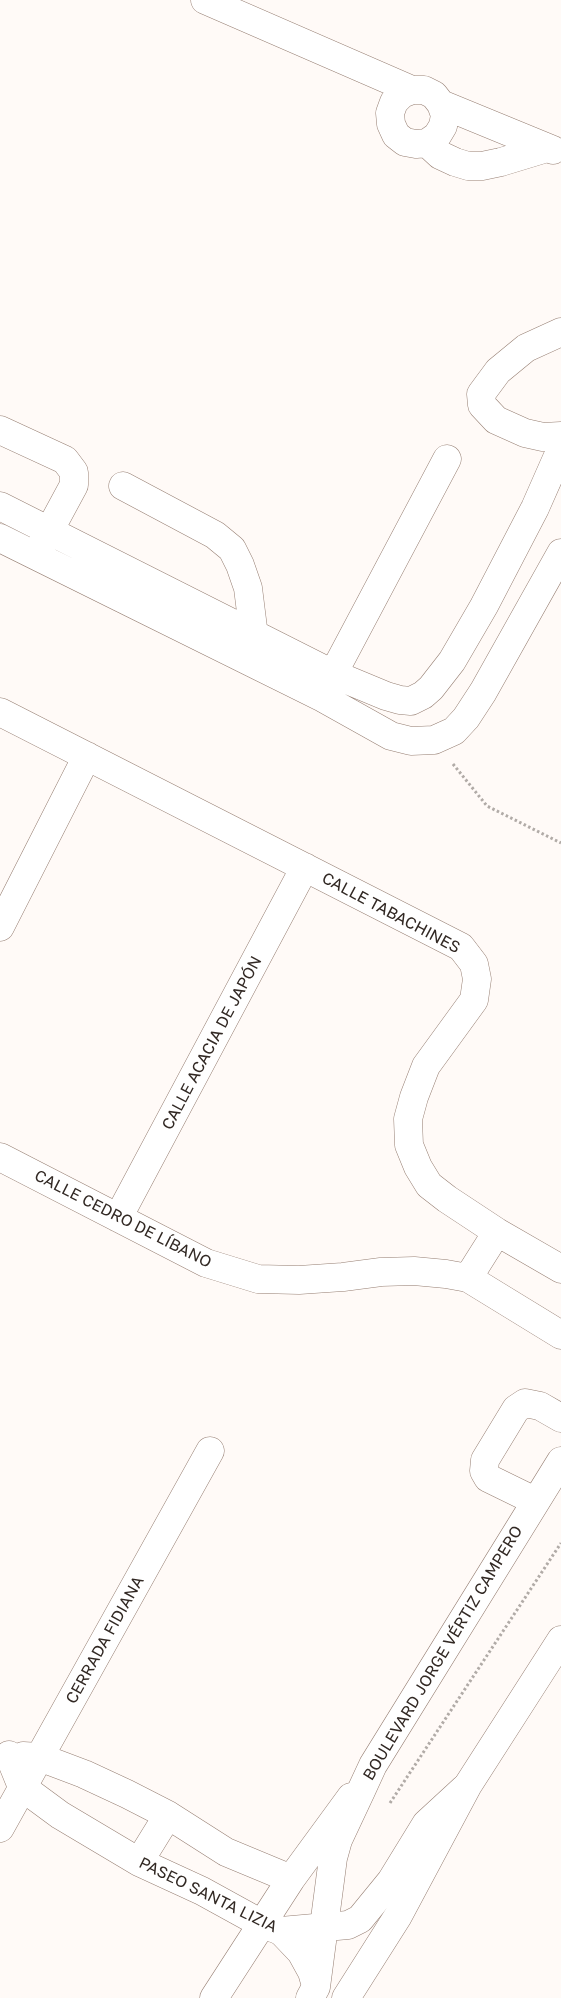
<!DOCTYPE html>
<html>
<head>
<meta charset="utf-8">
<style>
	body { margin:0 }
	canvas { display:block; background:#fffaf7 }
</style>
</head>
<body>
<canvas width="561" height="1998"></canvas>
<script>
const context = document.querySelector('canvas').getContext('2d');
context.lineJoin = 'round';
function poly(rows) {
  const path = new Path2D();
  for (const r of rows) {
    path.moveTo(r[0], r[1]);
    for (let i = 2; i < r.length; i += 2) path.lineTo(r[i], r[i + 1]);
  }
  return path;
}
function stroke(path, color, width, dash) {
  context.strokeStyle = color;
  context.lineWidth = width;
  context.lineCap = dash ? 'butt' : 'round';
  context.setLineDash(dash || []);
  context.stroke(path);
}
function drawText(font, color, halo, rows, align = 'center') {
  context.font = font + ' "Golos Text",sans-serif';
  context.lineWidth = 4;
  context.setLineDash([]);
  context.textBaseline = 'middle';
  context.strokeStyle = halo;
  context.fillStyle = color;
  for (const [text, x, y, turn = 0] of rows) {
    context.save();
    context.translate(x, y);
    context.rotate((+turn || 0) * Math.PI / 180);
    context.textAlign = isNaN(turn) ? turn : align;
    if (halo) context.strokeText(text, 0, 0);
    context.fillText(text, 0, 0);
    context.restore();
  }
}
const minor = poly([
	[205,0,412,90,424,90,434,95,441,104,445,115,443,126,437,136,427,143,416,144,405,142,396,135,391,124,390,113,394,102,402,94,412,90],
	[441,104,553,150],
	[427,143,440,155,455,162,468,166,482,166,501,162,547,148],
	[561,332,526,348,498,371,481,394,482,405,496,420,525,433,543,437,561,436],
	[0,430,65,460,74,472,74,485,40,548],
	[123,486,215,535,232,549,240,565,248,588,254,636,251,651],
	[0,506,333,674,386,696,400,700,411,701,423,695,431,688,452,661,484,606,535,508,561,449],
	[0,538,323,698,391,736,411,741,434,740,454,731,466,718,483,692,561,553],
	[326,690,333,674,447,459],
	[0,712,461,947,474,964,477,979,474,1000,426,1066,414,1097,408,1119,409,1145,418,1167,429,1185,447,1199,497,1232,561,1269],
	[0,927,87,756],
	[0,1157,206,1263,258,1279,299,1280,343,1277,381,1272,414,1271,446,1274,468,1278,561,1335],
	[118,1218,305,867],
	[468,1278,497,1232],
	[535,1501,488,1478,484,1471,485,1460,516,1409,525,1403,540,1406,561,1418],
	[9,1755,22,1787,60,1815,139,1862,202,1891,262,1924,281,1931,348,1925,360,1919,391,1881,426,1824,464,1789],
	[23,1756,39,1757,84,1774,127,1794,168,1815,226,1852,291,1879],
	[0,1828,210,1451],
	[139,1862,168,1815],
	[214,1998,291,1879,351,1797]
]);
const major = poly([
	[281,1931,301,1952,312,1972,316,1986],
	[310,1998,316,1987,333,1858,338,1840,361,1791,373,1765,561,1461],
	[346,1998,398,1916,468,1785,561,1640]
]);
stroke(minor, '#967f73', 29);
stroke(major, '#967f73', 29);
stroke(poly([
	[453,764,487,806,561,843],
	[390,1803,561,1543]
]), '#b1aba7', 3, [2.5, 2.5]);
stroke(minor, '#fff', 28);
stroke(major, '#fff', 28);
drawText('16px', '#322924', '#fff', [
	["CALLE TABACHINES",391,913,28],
	["CALLE ACACIA DE JAPÓN",212,1043,-62],
	["CALLE CEDRO DE LÍBANO",123,1219,27],
	["CERRADA FIDIANA",105,1640,-61],
	["BOULEVARD JORGE VÉRTIZ CAMPERO",443,1653,-59],
	["PASEO SANTA LIZIA",208,1895,26]
]);
</script>
</body>
</html>
